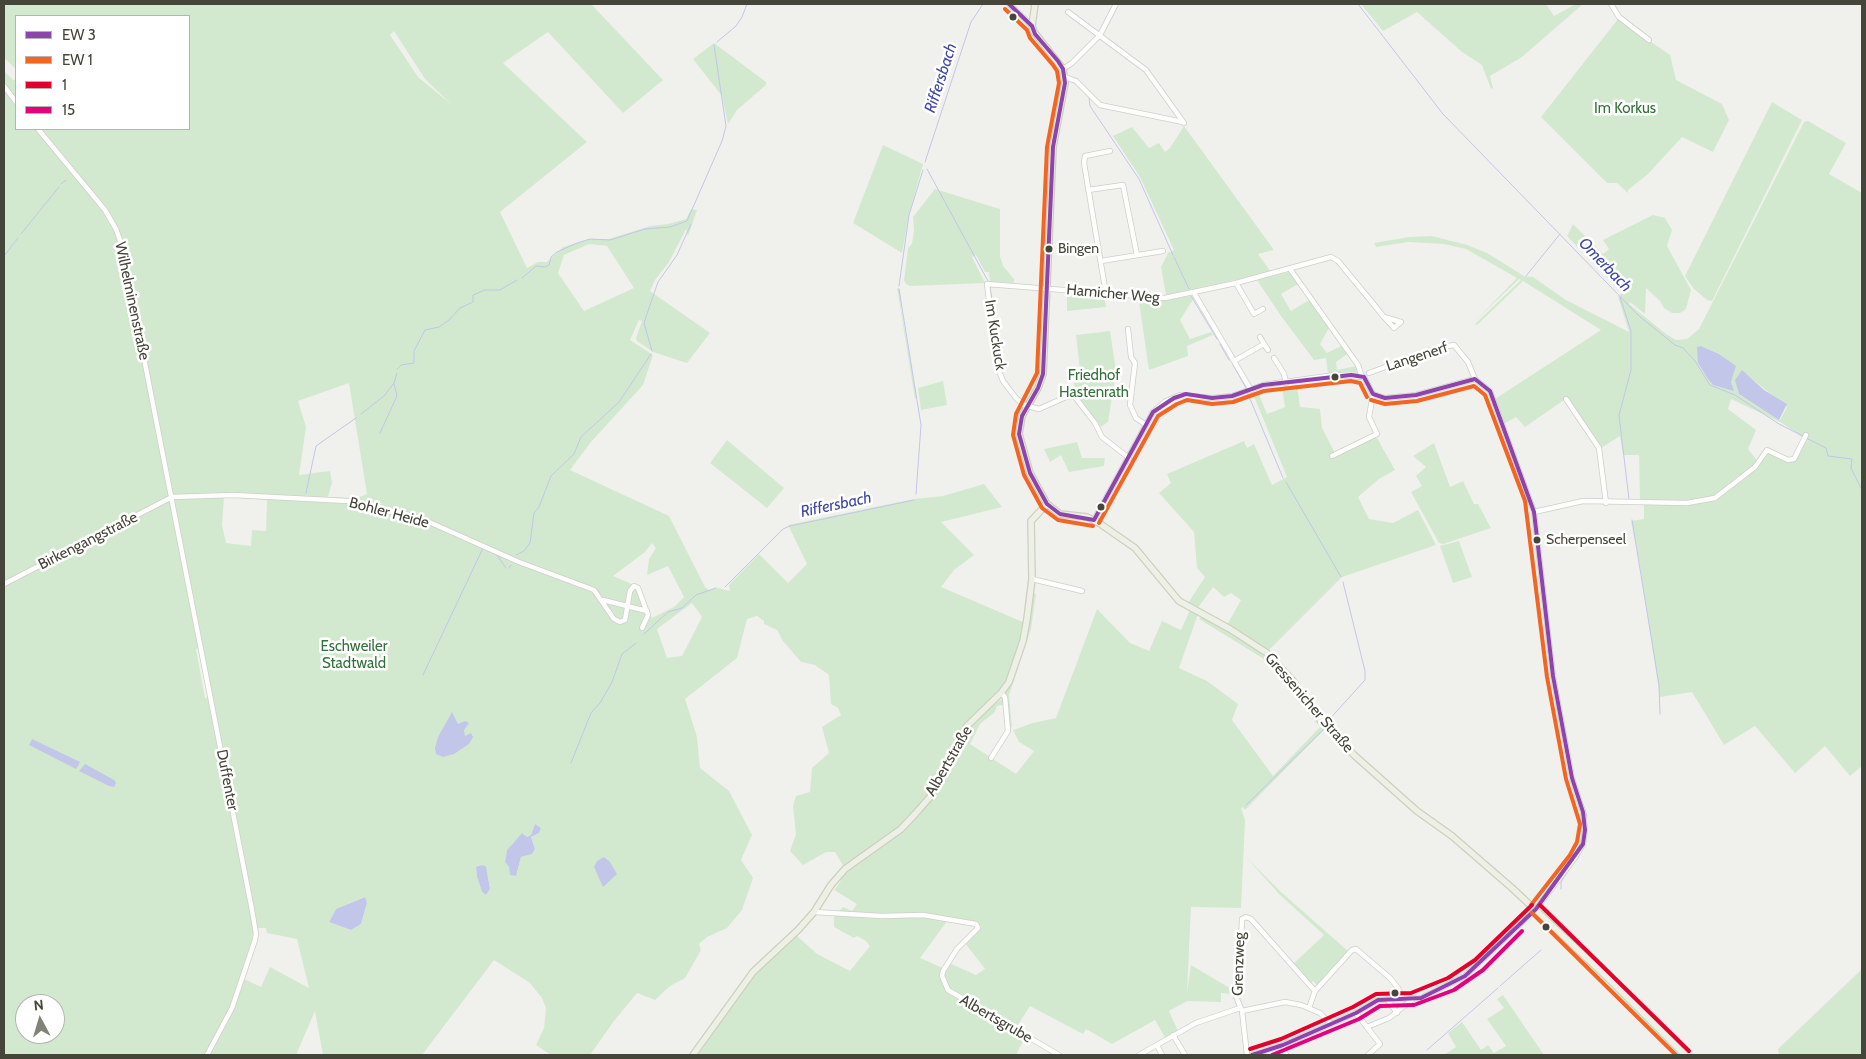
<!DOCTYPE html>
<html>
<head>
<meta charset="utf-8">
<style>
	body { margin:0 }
	#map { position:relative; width:1866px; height:1059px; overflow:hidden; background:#f0f1ec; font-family:Cabin,sans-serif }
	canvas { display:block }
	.frame { position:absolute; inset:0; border:5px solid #454639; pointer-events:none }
	.legend { position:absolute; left:15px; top:15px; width:175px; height:115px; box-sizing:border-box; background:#fff; border:1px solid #b5b5b0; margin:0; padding:6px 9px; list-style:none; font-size:15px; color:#454639 }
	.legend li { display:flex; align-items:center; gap:10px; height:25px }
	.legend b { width:25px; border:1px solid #b5b5b0 }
	.north { position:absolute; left:15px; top:994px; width:50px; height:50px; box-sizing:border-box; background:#fff; border:1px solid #b5b5b0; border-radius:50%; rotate:354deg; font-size:14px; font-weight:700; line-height:20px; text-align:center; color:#454639 }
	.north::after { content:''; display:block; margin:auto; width:18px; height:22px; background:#818278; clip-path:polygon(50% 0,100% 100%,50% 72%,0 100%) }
</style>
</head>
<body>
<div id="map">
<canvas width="1866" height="1059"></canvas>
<div class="frame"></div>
<ul class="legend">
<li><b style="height:6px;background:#8e44ad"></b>EW 3</li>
<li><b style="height:6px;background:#f26522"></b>EW 1</li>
<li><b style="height:6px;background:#e4002b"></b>1</li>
<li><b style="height:6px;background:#e5007d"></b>15</li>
</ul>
<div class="north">N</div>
</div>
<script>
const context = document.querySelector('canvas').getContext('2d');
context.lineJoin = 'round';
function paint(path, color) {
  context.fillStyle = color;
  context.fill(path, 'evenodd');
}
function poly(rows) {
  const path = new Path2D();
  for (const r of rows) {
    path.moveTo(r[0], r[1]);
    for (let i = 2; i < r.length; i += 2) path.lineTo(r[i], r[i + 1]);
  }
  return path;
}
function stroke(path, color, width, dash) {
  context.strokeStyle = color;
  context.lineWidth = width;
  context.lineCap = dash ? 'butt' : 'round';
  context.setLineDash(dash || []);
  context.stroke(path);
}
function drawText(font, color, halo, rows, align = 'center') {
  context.font = font + ' Cabin,sans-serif';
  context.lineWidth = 5;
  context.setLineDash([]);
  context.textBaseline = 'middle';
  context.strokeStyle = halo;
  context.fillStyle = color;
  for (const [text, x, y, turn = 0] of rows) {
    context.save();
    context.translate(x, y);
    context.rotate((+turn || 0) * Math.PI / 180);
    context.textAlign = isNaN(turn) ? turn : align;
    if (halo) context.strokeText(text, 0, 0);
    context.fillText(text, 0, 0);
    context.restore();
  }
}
paint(poly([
	[4,4,591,4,663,80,623,113,548,32,503,63,587,142,500,212,527,268,538,262,547,262,563,247,589,239,609,239,650,226,668,224,686,219,691,209,697,210,688,236,686,229,669,262,655,280,650,291,710,333,687,363,653,352,637,341,636,338,642,321,639,320,630,340,653,355,643,385,591,442,570,470,669,516,705,587,709,590,718,588,730,591,729,585,759,554,788,583,807,564,788,525,914,499,943,496,984,484,1002,507,941,522,974,555,954,570,941,587,1023,622,1028,579,1030,580,1023,629,1012,668,1006,681,992,698,996,703,1004,698,1006,712,1003,705,997,706,995,712,980,724,970,744,1016,774,1034,751,1019,742,1013,730,1033,723,1056,718,1097,609,1130,643,1149,651,1162,621,1181,630,1190,610,1198,614,1179,668,1207,681,1238,704,1232,720,1273,776,1320,727,1264,659,1199,619,1202,616,1225,629,1266,655,1279,668,1325,729,1245,810,1243,807,1241,808,1245,820,1241,908,1191,907,1187,992,1191,965,1233,990,1233,994,1221,993,1221,1002,1187,1001,1169,1011,1178,1031,1166,1039,1155,1020,1112,1044,1086,1029,1083,1034,1030,1006,1016,1028,949,989,943,976,949,963,976,975,985,969,965,943,982,926,948,920,920,958,943,968,941,976,951,995,1025,1037,1016,1055,698,1055,719,1023,755,974,796,935,817,954,850,971,870,946,866,941,857,936,854,938,834,927,834,917,843,907,852,911,857,904,834,890,841,881,839,880,853,867,849,864,844,867,835,852,826,852,803,865,790,851,796,834,793,806,796,796,810,792,812,768,829,753,822,727,841,715,838,708,831,704,829,675,815,665,801,662,783,641,777,630,764,624,764,621,757,616,747,619,737,658,685,699,697,737,700,768,729,791,752,835,741,860,753,878,742,910,727,928,707,937,699,944,701,950,685,978,670,986,655,1000,637,993,614,1021,590,1055,551,1055,536,1045,544,1028,545,1019,546,1008,542,998,530,983,494,960,422,1055,323,1055,315,1011,296,1055,209,1055,228,1022,244,979,261,987,270,967,309,988,297,939,267,933,266,928,254,928,249,954,230,1008,206,1055,4,1055,4,71,13,80,16,79,16,129,189,129,189,16,16,16,16,69,4,58],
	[394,31,425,79,452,105,418,77,390,35],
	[589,244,607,246,634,288,584,311,558,273,564,255],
	[349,383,367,494,357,498,328,497,332,483,330,471,299,475,306,427,298,401],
	[224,497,267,500,266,531,252,530,251,546,226,543,222,525],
	[652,543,656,548,649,559,647,575,668,566,684,597,674,607,652,618,639,587,613,576,645,552],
	[692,603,702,617,682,656,667,658,657,629],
	[202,648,211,696,205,698,196,649],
	[535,824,541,828,539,833,531,837,535,849,532,854,521,857,516,876,510,875,509,867,505,862,507,850,522,833,527,837,531,835],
	[481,865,486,866,490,889,486,895,482,892,477,877,476,867],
	[364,897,367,903,361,924,351,930,329,922,336,909],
	[25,1004,55,1004,55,1034,25,1034],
	[1361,4,1546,4,1554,16,1576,4,1583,4,1522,57,1490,76,1493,88,1491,89,1482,65,1462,52,1417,12,1383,31],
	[1618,19,1670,55,1676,80,1722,104,1729,120,1713,152,1682,137,1648,174,1628,190,1628,193,1617,183,1607,183,1541,117],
	[714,43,766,82,766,85,737,110,728,124,722,96,693,59],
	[1772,102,1802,120,1712,301,1707,300,1694,289,1685,276],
	[1808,121,1846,143,1829,174,1862,193,1862,766,1850,776,1825,746,1795,773,1755,726,1724,745,1692,692,1660,697,1639,561,1631,521,1644,519,1644,501,1640,500,1639,455,1623,455,1620,436,1601,448,1567,398,1525,427,1516,417,1504,424,1495,399,1601,330,1523,281,1477,325,1475,324,1521,280,1519,279,1474,322,1517,278,1466,249,1444,244,1408,242,1376,247,1374,243,1409,237,1432,236,1467,245,1487,253,1524,276,1533,277,1566,300,1629,332,1618,297,1622,293,1567,236,1573,224,1603,254,1609,249,1603,240,1653,215,1665,218,1672,230,1667,246,1691,290,1686,309,1680,313,1672,313,1664,308,1660,301,1646,288,1645,314,1630,302,1629,304,1666,334,1676,340,1687,339,1699,329,1804,122],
	[1701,346,1719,354,1735,366,1731,382,1733,390,1713,385,1708,379,1698,363],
	[1742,371,1787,407,1780,420,1739,394],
	[1731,399,1782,423,1809,442,1804,440,1794,460,1781,458,1767,449,1759,463,1748,449,1756,430,1728,409],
	[1184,126,1274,250,1258,254,1271,272,1166,295,1161,267,1168,253,1174,250,1140,177,1113,136,1132,127,1149,148,1159,143,1165,152,1170,148],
	[883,145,923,164,909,215,902,253,853,223],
	[935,189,1000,209,1000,256,1003,266,1014,279,1014,283,990,282,989,272,985,272,976,255,972,257,985,283,910,286,906,284,904,280,908,248,912,244,914,230,913,217],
	[1289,272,1298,284,1281,294,1291,311,1309,300,1329,328,1320,344,1327,353,1341,346,1347,354,1336,362,1337,370,1356,366,1357,373,1345,372,1328,374,1326,358,1314,360,1281,316,1257,280],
	[897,288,900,289,901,308,917,398,915,399],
	[1067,292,1104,296,1106,307,1067,311],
	[1191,296,1194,298,1180,320,1190,339,1211,332,1213,335,1187,346,1188,356,1149,370,1139,302,1141,300,1166,300],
	[1110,331,1116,371,1108,422,1101,427,1076,394,1074,383,1080,370,1076,335],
	[943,381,947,405,921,410,918,388],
	[1297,385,1300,407,1320,409,1322,428,1336,455,1373,437,1377,438,1395,470,1379,479,1358,497,1369,519,1393,523,1418,510,1436,545,1342,577,1270,649,1266,650,1227,625,1241,600,1231,593,1224,597,1213,587,1197,609,1188,603,1205,577,1197,568,1194,532,1159,493,1171,483,1167,474,1244,441,1247,448,1254,444,1272,485,1287,477,1253,394,1258,392,1267,414,1285,407,1282,387],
	[727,440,784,488,767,508,710,463],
	[1077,442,1082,458,1105,458,1104,466,1069,472,1061,455,1050,462,1044,449],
	[1434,443,1450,487,1463,481,1474,504,1478,504,1491,528,1443,544,1439,543,1411,492,1422,486,1416,476,1426,467,1413,456],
	[1459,541,1472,577,1453,583,1440,546],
	[1034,593,1036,594,1031,629,1009,695,1012,728,1009,724,1005,695,1017,670,1029,629],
	[1245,856,1281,892,1349,952,1319,987,1313,981,1310,984,1293,964,1324,935,1279,894],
	[1862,969,1862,1055,1779,1055,1778,1049],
	[1503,995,1544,1055,1444,1055,1456,1047,1448,1033,1462,1022,1481,1050,1488,1045,1494,1053,1506,1046,1487,1019,1504,1008,1497,999]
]), '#d3e9cf');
paint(poly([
	[1701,346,1719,354,1736,366,1731,382,1734,391,1713,385,1708,379,1698,363,1697,347],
	[1742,370,1764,390,1787,404,1779,420,1739,394,1735,380],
	[452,712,458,724,465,721,469,723,464,730,465,736,471,733,473,737,469,744,454,754,443,757,436,754,435,748,438,737],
	[32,739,80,762,78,766,76,769,29,745],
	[85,764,114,780,116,783,114,787,109,786,79,771],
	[535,824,541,828,539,833,531,837,535,849,532,854,521,857,516,876,510,875,509,867,505,862,507,850,522,833,527,837,531,835],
	[604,857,610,862,617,874,603,887,594,867,597,861],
	[481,865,486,866,490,889,486,895,482,892,477,877,476,867],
	[365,897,367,903,361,924,351,930,329,922,336,909]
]), '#c2c6e9');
stroke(poly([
	[1358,4,1443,114,1639,316,1675,345,1683,348,1695,361,1710,385,1735,395,1779,424,1803,436],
	[717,42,736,26,742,17,747,4],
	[1089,97,1090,106,1139,179,1173,255],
	[925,162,971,22,983,4],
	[927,169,988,281],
	[61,184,66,180],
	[21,234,59,187],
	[4,256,18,238],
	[1174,257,1189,289],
	[1526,276,1560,234],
	[522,278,536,266,545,267,549,265,551,257,557,252,577,243,590,239,610,240,645,229,670,227,687,221,722,141,726,126,714,45],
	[899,286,909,215,923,170],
	[990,287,1001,358],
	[899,289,921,425,916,494],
	[1191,296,1217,339],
	[1620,297,1631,331,1631,370,1619,415,1629,499],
	[1220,344,1229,360],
	[652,351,644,323,649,308,658,282,677,255,691,224],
	[1233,365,1246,388],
	[397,369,401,365,414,363,414,351,425,330,439,327,449,320,460,308,473,302,473,295,485,290,500,290,517,280],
	[1248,394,1283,478],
	[361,414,384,396,394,383,397,373],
	[380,433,397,396,394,384],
	[1806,438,1826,448,1828,456,1852,459,1851,468,1862,490],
	[1286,482,1341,577],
	[306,493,316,446,356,418],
	[1632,520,1659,685,1660,714],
	[491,552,497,555,506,568],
	[516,555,524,551,530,543,534,513,539,507,551,476,574,454,581,437,619,402,651,354],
	[509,568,511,565],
	[4,575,5,578],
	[725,587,783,529,790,526,914,500],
	[644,634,668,612,682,608,696,595,716,588],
	[423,675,483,548],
	[1327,722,1365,680,1365,671,1343,582],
	[571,763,591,713,600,703,612,682,622,654,636,643],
	[1246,805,1324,729],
	[1583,805,1587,816],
	[1561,889,1561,882,1573,864],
	[1500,986,1541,950],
	[1427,1050,1498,988]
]), '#c2c6e9', 1);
const minor = poly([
	[1009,4,1032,26],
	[1611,4,1619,17,1649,40],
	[1068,12,1146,70,1184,123],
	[1063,69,1072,63,1100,35,1116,4],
	[1065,77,1076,81,1100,105,1183,122],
	[4,86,16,102],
	[38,129,105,210,116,229,122,246,252,910,256,934,255,940,232,1008,207,1055],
	[1088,190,1123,185,1137,255],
	[1101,261,1163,251],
	[1290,269,1358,365,1362,377],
	[1236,283,1254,314,1263,309],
	[1194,293,1251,390],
	[1106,294,1084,163,1085,156,1110,151],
	[1128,329,1131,357,1135,363,1130,405,1136,418,1146,425],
	[1260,337,1264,344],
	[1274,358,1284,374,1286,383],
	[1234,361,1264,344,1268,350],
	[1373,394,1385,398,1416,395,1475,379],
	[1566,399,1599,448,1606,503],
	[1129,458,1102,437,1095,423,1075,397,1066,397,1039,409,1024,405,1016,398,1003,381,997,366,987,284,1165,298,1236,283,1331,257,1338,261,1371,301,1384,317,1394,328,1401,322,1384,317],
	[1534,512,1583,501,1687,503,1715,498,1755,467,1767,450,1788,460,1794,459,1806,435],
	[1094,520,1153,412,1166,401,1180,395,1212,398,1232,396,1263,385,1335,375,1364,377,1373,394,1369,417,1377,434,1332,456],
	[1032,579,1082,591],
	[4,584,172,497,233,495,348,501,420,518,519,562,594,590,614,619,620,622,625,620,630,591,634,586,638,588,648,615,642,628],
	[603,600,647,611],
	[991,758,1008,731,1005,697,1001,693],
	[814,912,882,916,923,915,976,924,978,928,957,949,943,971,942,976,948,990,1059,1055],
	[1387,999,1397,1013],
	[1309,1008,1315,991,1352,950,1356,949,1390,978,1398,988,1403,999],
	[1242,1011,1285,1002,1301,1005,1320,1013,1330,1023],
	[1356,1013,1380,1044,1368,1055],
	[1367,1027,1389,1018,1412,1000],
	[1173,1035,1185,1055],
	[1157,1045,1162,1055],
	[1283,1045,1286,1055],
	[1139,1055,1196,1023,1240,1008],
	[1247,1055,1242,1011,1235,994,1239,984,1242,919,1246,917,1251,919,1315,991],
	[1252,1055,1283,1045,1356,1013,1378,1000,1421,998,1465,976,1536,909,1575,858,1583,844,1585,830,1583,812,1572,778,1553,676,1534,512,1490,391,1475,379,1468,362,1454,345,1437,348,1369,373]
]);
const major = poly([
	[1035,4,1032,26,1034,32,1063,69,1065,83,1053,147,1043,374,1038,388,1022,416,1019,434,1030,473,1047,504,1060,514,1087,517,1099,523,1135,548,1179,601,1230,629,1267,653,1293,681,1321,721,1354,755,1417,811,1452,836,1512,888,1608,978,1685,1055],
	[693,1055,753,972,798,930,814,912,831,885,845,869,901,829,916,813,930,797,967,726,1001,693,1009,682,1023,641,1027,619,1032,579,1031,521,1047,504]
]);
stroke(minor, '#cecfca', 6);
stroke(major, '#cdd1bc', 8);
stroke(minor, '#fdfdfc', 4.5);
stroke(major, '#edf0e6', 5.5);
stroke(poly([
	[1009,4,1032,26,1035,34,1058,61,1063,69,1065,83,1053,147,1043,374,1038,388,1022,416,1019,434,1030,473,1047,504,1060,514,1094,520],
	[1094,520,1153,412,1174,398,1186,394,1212,398,1232,396,1263,385,1351,375,1364,377,1373,394],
	[1252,1055,1283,1045,1356,1013,1378,1000,1421,998,1465,976,1536,909,1583,844,1585,830,1583,812,1572,778,1553,676,1534,512,1490,391,1475,379,1416,395,1385,398,1373,394]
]), '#8e44ad', 4);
stroke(poly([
	[1005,9,1027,30,1030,38,1053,65,1057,71,1059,83,1047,147,1037,373,1016,414,1013,435,1024,475,1042,508,1058,520,1093,526],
	[1371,400,1385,404,1417,401,1474,386,1485,395,1525,501,1547,677,1566,779,1580,824,1577,842,1570,855,1531,905],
	[1099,523,1158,416,1177,404,1187,400,1212,404,1233,402,1264,391,1351,381,1360,383,1367,397],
	[1532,913,1676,1055]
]), '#f26522', 4);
stroke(poly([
	[1540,905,1689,1051],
	[1250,1049,1281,1039,1353,1007,1376,994,1411,993,1448,978,1475,960,1532,905]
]), '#e4002b', 4);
stroke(poly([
	[1272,1055,1359,1019,1380,1006,1414,1005,1454,990,1483,970,1522,931]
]), '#e5007d', 4);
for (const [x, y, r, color] of [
	[1013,17,4.5,"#454639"],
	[1049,249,4.5,"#454639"],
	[1335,377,4.5,"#454639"],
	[1101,507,4.5,"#454639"],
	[1537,540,4.5,"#454639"],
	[1546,927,4.5,"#454639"],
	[1395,993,4.5,"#454639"]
]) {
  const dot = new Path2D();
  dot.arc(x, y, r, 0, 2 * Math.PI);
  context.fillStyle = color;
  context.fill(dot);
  stroke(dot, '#fff', 2);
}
drawText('14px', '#454639', '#fff', [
	["Bingen",1058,249],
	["Scherpenseel",1546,540]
], 'left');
drawText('15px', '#33713a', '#fff', [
	["Im Korkus",1625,109],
	["Friedhof",1094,376],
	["Hastenrath",1094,393],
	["Eschweiler",354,647],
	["Stadtwald",354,664]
]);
drawText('15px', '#454639', '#fff', [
	["Hamicher Weg",1113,294,5],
	["Wilhelminenstraße",132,301,78],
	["Im Kuckuck",995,335,81],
	["Langenerf",1417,357,-18],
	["Bohler Heide",389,513,15],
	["Birkengangstraße",88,541,-27],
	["Gressenicher Straße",1309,703,49],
	["Albertstraße",949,761,-60],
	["Duffenter",227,780,79],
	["Grenzweg",1239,964,-88],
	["Albertsgrube",996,1019,30]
]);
drawText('italic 16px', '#3f48a6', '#fff', [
	["Riffersbach",941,78,-72],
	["Omerbach",1605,265,46],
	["Riffersbach",836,505,-12]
]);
</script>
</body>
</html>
